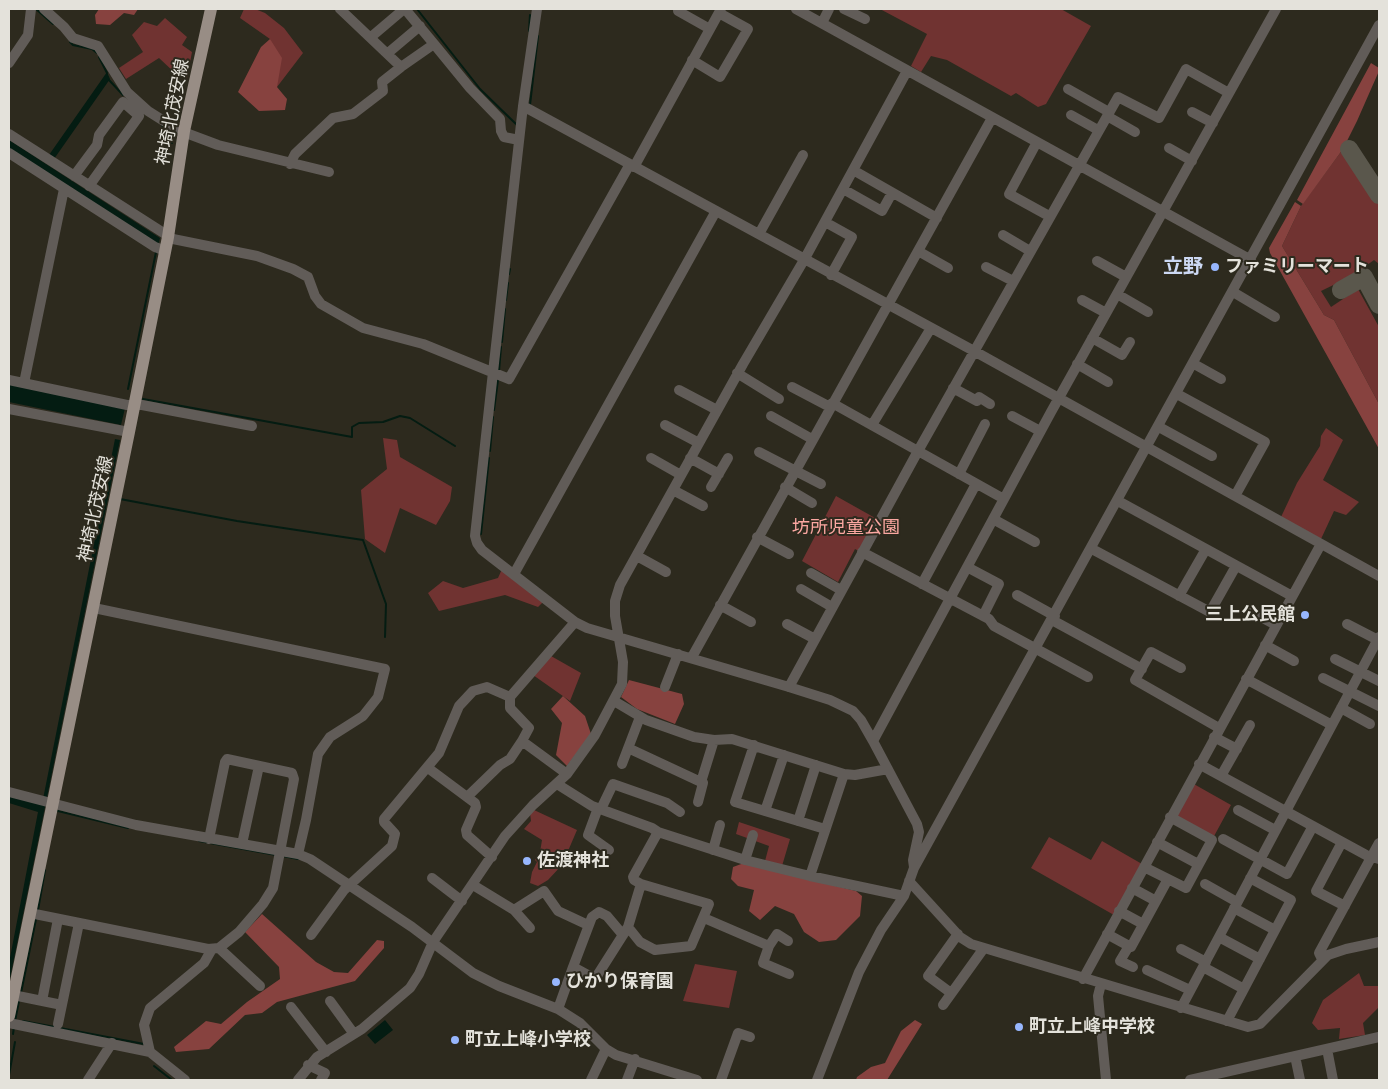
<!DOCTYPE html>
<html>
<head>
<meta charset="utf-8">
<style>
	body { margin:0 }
	#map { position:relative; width:1388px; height:1089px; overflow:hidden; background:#2d2a1e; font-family:"PT Sans",sans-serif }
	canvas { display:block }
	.frame { position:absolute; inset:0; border:10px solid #e4e2db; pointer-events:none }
</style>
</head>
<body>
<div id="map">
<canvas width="1388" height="1089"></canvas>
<div class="frame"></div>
</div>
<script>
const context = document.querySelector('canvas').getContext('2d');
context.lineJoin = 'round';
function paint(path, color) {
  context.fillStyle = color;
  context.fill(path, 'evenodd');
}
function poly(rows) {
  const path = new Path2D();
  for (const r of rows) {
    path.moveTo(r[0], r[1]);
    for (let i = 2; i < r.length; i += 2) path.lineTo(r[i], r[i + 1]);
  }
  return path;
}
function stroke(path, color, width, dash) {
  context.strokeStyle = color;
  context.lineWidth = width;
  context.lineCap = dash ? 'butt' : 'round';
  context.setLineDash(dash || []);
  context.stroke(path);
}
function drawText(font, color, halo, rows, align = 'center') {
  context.font = font + ' "PT Sans","Noto Sans JP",sans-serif';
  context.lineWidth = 4;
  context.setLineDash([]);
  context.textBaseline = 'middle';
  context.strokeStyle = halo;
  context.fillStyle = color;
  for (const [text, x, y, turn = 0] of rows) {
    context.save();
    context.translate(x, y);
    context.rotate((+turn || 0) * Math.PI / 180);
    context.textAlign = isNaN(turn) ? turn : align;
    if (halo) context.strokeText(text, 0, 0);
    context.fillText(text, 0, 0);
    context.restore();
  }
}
paint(poly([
	[244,9,255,9,265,13,284,28,303,53,277,87,270,39,240,18],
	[880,9,1061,9,1091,26,1046,104,1038,107,1016,93,1011,96,947,60,931,56,921,72,911,66,927,34],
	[165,18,187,37,182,45,192,52,187,78,175,73,159,58,126,79,119,68,143,52,132,35,144,22,157,26],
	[1343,149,1379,203,1379,264,1374,260,1352,276,1321,291,1331,307,1358,289,1379,327,1379,404,1334,320,1324,315,1282,246,1301,206],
	[1326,428,1343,440,1323,480,1359,502,1346,515,1334,511,1321,539,1281,517,1297,483,1320,446,1321,436],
	[383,438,397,440,400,457,452,487,450,501,436,525,400,508,385,553,365,539,361,490,387,469],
	[836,496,877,519,859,551,855,549,838,582,802,561],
	[502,569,543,602,538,607,505,595,439,611,428,593,443,581,463,588,498,578],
	[551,656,581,673,570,701,533,675],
	[1192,783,1231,805,1213,838,1173,816],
	[534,810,577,830,562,865,548,880,538,886,530,883,532,872,537,862,535,860,540,852,542,840,524,829,531,821,530,813],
	[739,822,790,839,782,866,765,861,769,846,736,834],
	[1049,837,1091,860,1102,841,1142,864,1114,915,1031,868],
	[695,964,737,971,729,1008,683,1001],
	[1359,973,1364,986,1379,986,1379,1007,1363,1023,1365,1035,1339,1039,1340,1028,1318,1030,1312,1023,1323,1000]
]), '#703331');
paint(poly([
	[99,9,138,9,134,15,124,13,110,25,96,24,95,15],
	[270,39,282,58,277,87,287,99,285,110,259,111,238,92,261,47],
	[1371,63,1379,68,1379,71,1357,121,1343,149,1303,204,1297,200],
	[1295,202,1301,206,1282,246,1324,315,1334,320,1379,404,1379,449,1270,253,1269,248],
	[629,680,682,694,684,704,675,724,637,709,621,697],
	[563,696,585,716,591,734,567,766,556,755,562,723,551,709],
	[744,863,856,891,862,896,860,916,836,940,819,942,804,932,794,914,775,906,760,920,749,911,754,890,738,886,731,879,733,867],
	[262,914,316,962,334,972,348,973,377,940,384,941,384,948,355,981,277,1002,262,1013,245,1015,209,1049,176,1052,174,1047,206,1021,221,1024,247,1002,280,979,279,967,245,932],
	[915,1020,922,1024,887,1080,856,1080,857,1077,871,1067,885,1063,901,1031]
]), '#87423f');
paint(poly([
	[107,72,110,79,54,159,49,155],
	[9,140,160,238,158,246,9,149],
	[9,384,125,408,121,425,9,402],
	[115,439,120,440,9,983,9,963,38,812,9,803,9,796,42,804],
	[385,1020,393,1030,375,1044,367,1035]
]), '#041c12');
stroke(poly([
	[36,9,53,24],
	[417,9,480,89,517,125],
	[529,31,530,15],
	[70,42,73,45,92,49,97,53],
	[99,57,107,73],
	[109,80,123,95],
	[530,105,538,36],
	[162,125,172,143],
	[509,274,510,269],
	[506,300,508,283],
	[502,342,505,309],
	[499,371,501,347],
	[128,389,156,252],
	[143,399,352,437,352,427,359,423,383,422,400,416,410,418,455,446],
	[494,410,498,380],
	[490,451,493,417],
	[120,499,237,521,363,540,386,604,385,637],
	[481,534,489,458],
	[58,811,128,828],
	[199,841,276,855],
	[283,856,298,859],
	[38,910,45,870],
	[21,993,36,919],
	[15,1021,19,1001],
	[23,1021,55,1027],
	[60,1028,144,1044],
	[13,1034,14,1027],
	[154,1066,172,1080],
	[9,1075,15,1042]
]), '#041c12', 2);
stroke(poly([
	[1349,149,1379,195],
	[1341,290,1364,277,1379,305]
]), '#5a574c', 18);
stroke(poly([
	[44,9,64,27,73,38,98,46,127,92,148,111,178,130,218,145,329,172],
	[405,9,434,44],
	[537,9,523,106,493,372,475,536,477,543,482,550,575,622,587,628,789,687,830,700,853,711,861,720,873,741,917,824,919,832,913,860,914,867],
	[796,9,1251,260],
	[844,9,865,19],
	[678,11,710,29],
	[822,23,829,9],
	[371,37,404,9],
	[388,53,420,26],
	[692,60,720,77,748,29,719,13],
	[9,63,28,35,31,9],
	[401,67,434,44,470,88,500,119,501,131,504,137,519,140],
	[1068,89,1109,112],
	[523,106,974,351,1379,576],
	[1192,112,1213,123],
	[1071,115,1098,130],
	[1107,116,1135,132],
	[9,134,173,239,257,256,293,269,308,277,315,296,321,304,363,328,423,344,509,379,630,164],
	[1037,142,1009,194,1049,216],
	[1169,148,1192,161],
	[9,153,155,247,166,251],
	[290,164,295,154,333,118,353,114,383,91,382,82,401,67,340,9],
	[634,167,721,9],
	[853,170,937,218],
	[74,176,97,145,99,135,123,102,139,116,89,186],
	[843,189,882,211,892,193],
	[825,222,852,237,831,275],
	[759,234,803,155],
	[1003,235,1030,251],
	[918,251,948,268],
	[1097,261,1126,277],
	[986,267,1013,281],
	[1233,292,1275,317],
	[1117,294,1148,312],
	[1082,300,1106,313],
	[1092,338,1122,355,1130,342],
	[1077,364,1108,382],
	[1194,364,1221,379],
	[737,373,779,399],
	[9,380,127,405,142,405,252,426],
	[24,383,64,189],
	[792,387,830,407],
	[953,388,977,401,979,397,990,404],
	[679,390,717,410],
	[1177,394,1265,442,1235,496],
	[832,403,1004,499],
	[9,409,129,432],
	[771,416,812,439],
	[1012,416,1040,431],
	[665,425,699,443],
	[872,425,931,328],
	[1159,427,1212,456],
	[759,452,821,484],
	[651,458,681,475],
	[690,458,719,474],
	[959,474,985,424],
	[711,487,728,458],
	[785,487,812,503],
	[673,490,703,506],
	[1118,501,1292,596],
	[993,519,1035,542],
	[757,537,789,554],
	[1092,549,1210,612,1236,566],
	[862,552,989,619,994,626,1088,677],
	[637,556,666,572],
	[967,567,999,584,983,616],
	[811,573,841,590],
	[514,574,716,211],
	[922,584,976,484],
	[801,589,832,607],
	[1017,595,1055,616],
	[1179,596,1206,549],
	[720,605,751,622],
	[94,608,385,669,378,697,363,716,330,737,318,754,306,820,298,854],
	[1252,612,1276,625],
	[1052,620,1142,669],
	[787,624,815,639],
	[1347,624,1378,640],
	[1265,645,1294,661],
	[692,657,992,118],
	[1335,659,1379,681],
	[1181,668,1151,652,1135,680,1219,728],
	[1323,678,1379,706],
	[1246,679,1332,725],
	[665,687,678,654],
	[789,687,918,451,1118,97,1159,118,1186,69,1229,93],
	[614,701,646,720,694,737,714,740,732,739,844,774,855,775,888,769],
	[1341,708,1370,724],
	[1214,737,1237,749],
	[873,741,1051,412,1276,9],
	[754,745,735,802,825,829],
	[628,748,703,783,698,802],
	[622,764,640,717],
	[1199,764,1366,855,1379,859],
	[428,768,475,803,476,807,466,830,467,835,492,857],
	[567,774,522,741,529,728,510,708,510,697,575,622],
	[1221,776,1250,725],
	[701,782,714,740],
	[557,784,592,806,652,828,658,832,745,860,810,876,904,896],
	[9,792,136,825,298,854,310,859,412,927,473,973,499,986,558,1009,580,1023,606,1049,616,1055,697,1080],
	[467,797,500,765,510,759,522,741],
	[598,808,588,835,609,850],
	[601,809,613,784,667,803,680,812],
	[1238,810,1275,830],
	[765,811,784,755],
	[798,821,816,765],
	[1223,839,1287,874,1313,826],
	[1157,842,1198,864],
	[1342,842,1316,891,1345,906],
	[242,844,259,766],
	[713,850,720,825],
	[745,860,753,835],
	[1144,867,1186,888,1212,840,1170,817],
	[810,876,844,774],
	[432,878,462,901],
	[909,881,960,937,971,944,1248,1027,1260,1024,1328,955,1346,949,1379,942],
	[1205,884,1237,902],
	[473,885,514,910,544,891,558,911,588,925],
	[1132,888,1156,901],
	[1234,908,1275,930],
	[514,910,530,928],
	[1119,911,1143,924],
	[30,913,208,949,219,948,239,932,263,904,273,888,294,779,292,773,227,759,225,762,209,839],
	[704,918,769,946],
	[628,927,640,942,655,950,691,946,709,904,641,884],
	[1107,934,1129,946,1120,961,1133,967],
	[311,935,344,890,392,846,395,834,384,822,384,819,439,753,459,706,473,691,487,687,510,697],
	[1219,937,1260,959],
	[788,941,777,934,769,946,763,963,789,974],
	[1129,946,1131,947,1168,879],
	[219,948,260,986],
	[1181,949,1206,962],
	[1322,959,1319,953,1379,843],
	[573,967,592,917,599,912,607,916,623,935],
	[1203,967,1244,989],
	[1147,970,1190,990],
	[1083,979,1321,544],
	[1101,984,1098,996,1106,1080],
	[951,993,928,976,958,934],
	[13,995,62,1005],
	[42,1001,58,919],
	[330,1001,354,1034],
	[943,1005,984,948],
	[291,1007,326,1052],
	[1181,1008,1379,637],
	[558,1009,573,967,595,979,628,927,641,884,634,880,633,877,658,832],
	[1227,1021,1291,900,1250,878],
	[9,1023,150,1052,185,1080],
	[58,1024,79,923],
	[1327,1049,1333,1080],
	[150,1052,144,1025,150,1008,204,963,212,949],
	[1295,1056,1300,1080],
	[308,1065,325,1073,321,1080],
	[88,1080,112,1043],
	[298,1080,317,1057,362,1029,410,988,419,974,433,942,505,836,533,805,567,774,595,735,622,684,623,662,615,616,615,601,620,585,743,364,804,260,907,71],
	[591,1080,606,1049],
	[627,1080,635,1059],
	[721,1080,738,1033,750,1037],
	[817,1080,859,972,881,930,904,896,914,868,1379,25],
	[1190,1080,1379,1037]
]), '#615c58', 10);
stroke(poly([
	[9,1016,129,432,168,237,184,131,211,9]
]), '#988d85', 12);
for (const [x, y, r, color] of [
	[1215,267,5,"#97b6fd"],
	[1305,615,5,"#97b6fd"],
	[527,861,5,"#97b6fd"],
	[556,982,5,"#97b6fd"],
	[1019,1027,5,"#97b6fd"],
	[455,1040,5,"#97b6fd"]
]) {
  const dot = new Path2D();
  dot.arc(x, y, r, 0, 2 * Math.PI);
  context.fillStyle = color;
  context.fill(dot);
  stroke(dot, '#2d2a1e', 2);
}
drawText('18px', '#e4e2db', '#2d2a1e', [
	["神埼北茂安線",173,112,-79],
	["神埼北茂安線",96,509,-78]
]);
drawText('bold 18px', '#e4e2db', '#2d2a1e', [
	["ファミリーマート",1225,267],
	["三上公民館",1295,615,"right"],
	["佐渡神社",537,861],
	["ひかり保育園",566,982],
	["町立上峰中学校",1029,1027],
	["町立上峰小学校",465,1040]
], 'left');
drawText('18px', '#fba7a1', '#2d2a1e', [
	["坊所児童公園",846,528]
]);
drawText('bold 20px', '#ccd8f3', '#2d2a1e', [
	["立野",1183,267]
]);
</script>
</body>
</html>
